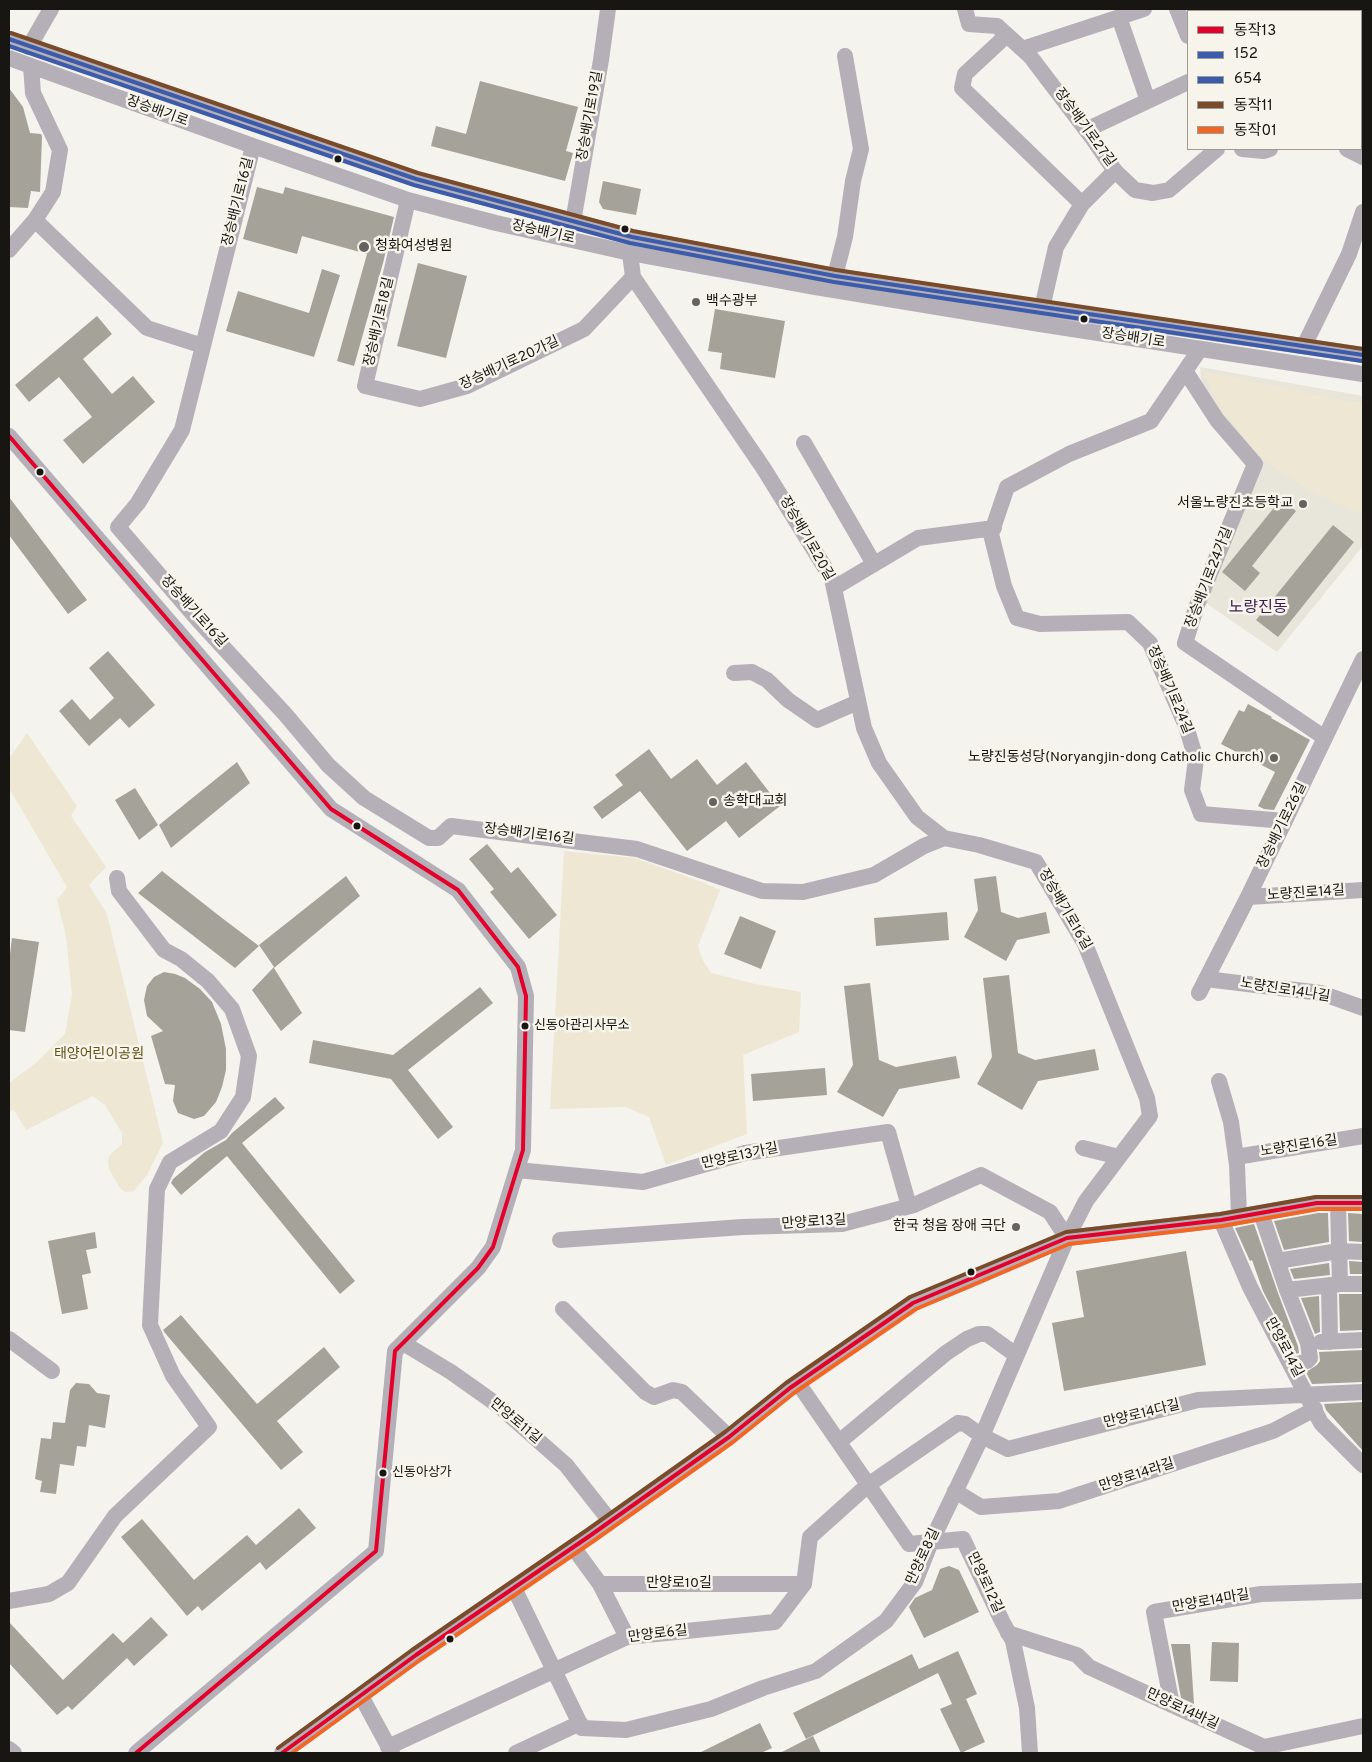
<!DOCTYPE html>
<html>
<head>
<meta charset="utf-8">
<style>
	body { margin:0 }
	#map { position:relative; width:1372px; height:1762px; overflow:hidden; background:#f4f3ee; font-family:Overpass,"Noto Sans KR",sans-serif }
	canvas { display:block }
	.frame { position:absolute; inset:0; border:10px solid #171613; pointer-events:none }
	.legend { position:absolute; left:1187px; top:10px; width:175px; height:140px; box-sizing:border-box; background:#f7f4eb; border:1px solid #9d9b95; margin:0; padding:6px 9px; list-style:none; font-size:15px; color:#171613 }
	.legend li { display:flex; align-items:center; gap:10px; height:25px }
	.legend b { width:25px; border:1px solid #9d9b95 }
</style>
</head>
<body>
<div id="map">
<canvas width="1372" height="1762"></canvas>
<div class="frame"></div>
<ul class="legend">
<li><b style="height:6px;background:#e4002b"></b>동작13</li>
<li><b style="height:6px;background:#3d5bab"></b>152</li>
<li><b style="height:6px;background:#3d5bab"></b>654</li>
<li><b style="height:6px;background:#7a4b2a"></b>동작11</li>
<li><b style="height:6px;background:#f26522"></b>동작01</li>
</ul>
</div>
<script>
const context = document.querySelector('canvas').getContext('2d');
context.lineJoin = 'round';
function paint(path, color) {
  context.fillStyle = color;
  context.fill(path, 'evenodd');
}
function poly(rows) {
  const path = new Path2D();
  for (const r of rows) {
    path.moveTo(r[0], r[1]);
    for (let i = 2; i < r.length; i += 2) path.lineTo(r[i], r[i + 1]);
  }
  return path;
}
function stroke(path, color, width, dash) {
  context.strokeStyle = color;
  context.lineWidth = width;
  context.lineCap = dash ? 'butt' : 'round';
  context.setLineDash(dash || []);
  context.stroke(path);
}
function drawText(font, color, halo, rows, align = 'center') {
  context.font = font + ' Overpass,"Noto Sans KR",sans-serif';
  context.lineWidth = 5;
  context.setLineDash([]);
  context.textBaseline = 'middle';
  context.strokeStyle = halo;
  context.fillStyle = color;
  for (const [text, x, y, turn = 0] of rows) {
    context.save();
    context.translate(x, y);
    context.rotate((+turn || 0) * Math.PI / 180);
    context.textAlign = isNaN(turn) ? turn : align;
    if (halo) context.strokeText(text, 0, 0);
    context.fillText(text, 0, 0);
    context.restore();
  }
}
paint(poly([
	[1200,367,1363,396,1363,546,1277,652,1200,599,1262,462,1216,408,1201,381]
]), '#e8e5da');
paint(poly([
	[1203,371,1363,404,1363,515,1310,491,1263,460,1219,408],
	[27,733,77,806,71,816,106,867,89,885,107,914,163,1143,147,1175,134,1191,125,1192,120,1188,109,1169,108,1161,110,1155,122,1144,122,1133,105,1105,93,1096,26,1130,14,1110,9,1111,9,1083,37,1062,65,1034,72,995,66,936,57,900,67,887,9,788,9,759],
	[564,851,635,858,702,882,720,890,698,946,703,961,711,973,755,984,801,992,799,1032,743,1055,747,1134,666,1165,649,1117,626,1107,550,1109]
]), '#ede7d3');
paint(poly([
	[480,81,578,107,566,151,573,153,565,181,431,146,436,126,466,134],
	[9,88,23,107,30,133,41,134,42,136,40,192,31,191,28,208,9,207],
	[603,181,641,189,636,215,603,209,599,202],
	[257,187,283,194,285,187,394,217,383,263,354,366,337,361,367,254,302,236,297,254,243,239],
	[418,263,467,276,446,358,397,346],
	[322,269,340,275,314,357,226,331,238,291,309,313],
	[715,309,785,321,775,378,720,369,722,353,708,351],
	[97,316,112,334,83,359,112,394,133,376,155,402,83,464,63,440,92,417,59,377,29,402,15,385],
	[9,497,87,600,68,614,9,535],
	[1281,499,1296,511,1252,566,1260,573,1245,591,1222,572],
	[1333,525,1354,542,1278,637,1256,620],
	[108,651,155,705,129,728,120,718,89,746,59,711,72,699,90,720,114,698,89,668],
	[1248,704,1272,717,1271,718,1310,740,1274,810,1264,809,1258,806,1275,772,1221,744,1239,710,1244,712],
	[649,749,671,779,697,759,717,785,746,762,780,806,739,838,726,821,687,851,640,791,602,819,593,807,623,785,615,775],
	[237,762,250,783,171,848,159,825],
	[135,788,158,825,139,840,115,800],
	[487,844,511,873,518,867,557,915,529,939,490,892,494,889,469,859],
	[162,871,222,918,259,946,235,968,138,893],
	[346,876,360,896,274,968,302,1013,281,1031,252,990,274,967,259,945],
	[996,876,1001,912,1018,918,1046,912,1050,933,1017,940,1006,961,964,937,978,910,974,879],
	[947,912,949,940,876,946,874,918],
	[740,916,776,931,761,969,724,954],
	[12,938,39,942,25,1032,9,1030,9,962],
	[164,972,175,974,185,978,200,989,212,1002,221,1024,226,1049,226,1070,222,1087,216,1102,204,1116,194,1119,178,1113,173,1101,175,1085,165,1084,151,1036,163,1031,147,1016,144,1000,147,986,154,977],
	[1009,975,1018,1053,1035,1060,1095,1049,1099,1070,1038,1081,1022,1110,977,1084,992,1057,983,978],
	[870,983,879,1060,896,1067,956,1056,960,1078,899,1089,883,1117,837,1092,853,1065,844,986],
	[480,987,493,1003,408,1070,453,1127,438,1139,391,1079,309,1063,313,1040,393,1055],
	[825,1068,827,1095,753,1101,751,1074],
	[275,1097,285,1108,242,1143,355,1281,340,1294,227,1156,181,1195,171,1183,173,1179,205,1152,226,1140,232,1133],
	[1318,1213,1328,1213,1329,1242,1284,1250,1274,1221],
	[1348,1213,1363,1214,1363,1242,1349,1241],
	[1254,1224,1278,1293,1298,1346,1299,1353,1296,1354,1263,1291,1252,1260,1250,1261,1235,1228],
	[95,1232,97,1248,86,1250,91,1273,82,1275,88,1309,62,1314,48,1241],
	[1186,1251,1206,1365,1064,1391,1052,1323,1084,1317,1076,1271],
	[1349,1261,1363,1262,1363,1274,1350,1274],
	[1329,1263,1330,1275,1294,1279,1290,1269],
	[1339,1294,1363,1294,1363,1330,1340,1331],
	[1319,1296,1320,1332,1315,1334,1301,1298],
	[181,1315,257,1404,324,1347,340,1367,277,1421,303,1452,281,1470,165,1333,163,1330],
	[1363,1350,1363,1382,1312,1384,1306,1372,1317,1365,1320,1361,1319,1352],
	[76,1383,89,1384,97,1393,110,1395,105,1428,89,1425,86,1447,77,1446,74,1466,60,1464,56,1494,40,1492,42,1481,35,1479,41,1438,51,1439,53,1422,65,1423,70,1390],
	[1363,1402,1363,1451,1326,1410,1324,1404],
	[299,1508,316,1528,266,1570,260,1562,202,1611,198,1606,187,1616,121,1537,142,1519,194,1580,247,1535,256,1545],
	[949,1566,959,1570,979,1612,924,1638,909,1607,915,1598,932,1590,940,1569],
	[151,1617,168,1635,134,1666,127,1658,72,1710,68,1706,57,1715,9,1663,9,1622,63,1680,113,1633,123,1643],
	[1212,1642,1239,1643,1238,1682,1210,1681],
	[1171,1644,1190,1644,1194,1704,1181,1698],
	[958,1651,977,1694,966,1699,985,1742,961,1753,940,1709,952,1704,938,1673,806,1739,793,1713,912,1654,919,1669],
	[760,1723,772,1748,761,1753,699,1753],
	[813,1736,821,1753,780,1753]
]), '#a4a299');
stroke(poly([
	[965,9,969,24,997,26,1030,56,1093,139,1115,171,1135,190,1153,193,1169,190,1217,149],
	[1177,9,1188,36],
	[1267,9,1268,11],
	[1329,9,1329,11],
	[1119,17,1148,101],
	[1007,35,965,74,962,88,1082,204],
	[9,39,416,179,632,237,835,276,1042,308,1363,355],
	[29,47,51,9],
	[1022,49,1144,9],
	[9,58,253,146,408,200,496,223,630,253,814,287,1040,324,1363,374],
	[1086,130,1188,82],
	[253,146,182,430,138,503,118,527,199,621,285,714,328,765,364,798,429,838,438,838,451,826,637,849,762,891,803,892,874,875,924,846,944,838,979,845,1036,862,1085,944,1147,1098,1150,1116,1086,1201,1067,1238,982,1436,931,1542,915,1582,886,1621,816,1671,763,1688,711,1709,626,1730,582,1728,514,1588],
	[1242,149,1264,151,1270,149],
	[1347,149,1363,157],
	[408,200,365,386,420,399,467,386,584,329,633,277],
	[35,220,147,328,203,346],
	[573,222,601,60,608,9],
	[9,250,35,220,53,192,60,150,33,93,31,66],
	[630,253,633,277,764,469,832,579,864,728,879,763,917,817,944,838],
	[835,276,845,237,853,181,861,149,845,56],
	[1042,308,1056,247,1082,204,1115,171],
	[1304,346,1349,254,1363,212],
	[1200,349,1151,421,1069,454,1007,487,991,534,1004,586,1017,618,1040,624,1128,622,1150,643,1186,726,1196,759,1192,790,1201,814,1285,821],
	[1186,372,1217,420,1255,464,1197,605,1185,643,1325,738],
	[9,436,331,809,458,890,518,967,526,996,523,1150,493,1247,478,1268,395,1351,376,1551,136,1753],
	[804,443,874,564],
	[834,588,918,538,994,528],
	[734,673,752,672,767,680,788,700,817,720,858,702],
	[1248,897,1363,890],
	[1206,979,1321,993,1363,1008],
	[1199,993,1248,897,1363,659],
	[1219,1081,1231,1122,1237,1165,1239,1216],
	[1083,1148,1119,1157],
	[1236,1157,1363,1136],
	[517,1170,643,1182,745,1153,888,1132,909,1206],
	[1338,1203,1340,1284],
	[1261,1213,1287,1290,1308,1343,1310,1358,1307,1361,1292,1366],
	[1221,1220,1250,1287,1321,1423,1363,1465],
	[560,1240,743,1227,842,1224,914,1205,981,1175,1050,1212,1067,1238],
	[1277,1261,1339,1251,1363,1252],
	[1329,1285,1330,1342],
	[1287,1290,1340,1284,1363,1284],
	[563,1309,645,1392,654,1397,673,1390,682,1392,729,1437],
	[9,1339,52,1371],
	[1321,1342,1363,1340],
	[403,1343,451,1372,499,1406,566,1465,610,1521],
	[798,1383,909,1544,963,1539,1002,1621,1013,1641,1027,1708,1030,1753],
	[839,1442,946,1353,967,1339,979,1334,987,1334,1016,1355],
	[955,1491,981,1507,1059,1501,1273,1431,1315,1409],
	[573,1547,600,1584,804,1584],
	[600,1584,627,1637],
	[9,1601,49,1594,68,1583,115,1516,209,1427,173,1376,150,1325,157,1189,170,1162,221,1131,243,1097,249,1056,232,1009,208,981,181,959,164,950,119,891,117,878],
	[1008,1633,1077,1655,1089,1667,1264,1747,1363,1726],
	[361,1696,392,1753],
	[1172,1705,1154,1612,1261,1594,1363,1591],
	[388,1747,627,1637,775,1622,804,1584,810,1537,868,1485,958,1423,965,1424,982,1436,1008,1449,1198,1400,1363,1392],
	[9,1749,14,1753],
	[282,1753,416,1655,591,1535,729,1437,790,1388,913,1303,970,1280,1067,1238,1221,1220,1317,1203,1363,1203],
	[516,1753,580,1723]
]), '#b5b0b8', 16);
stroke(poly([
	[9,436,331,809,458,890,518,967,526,996,523,1150,493,1247,478,1268,395,1351,376,1551,136,1753],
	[282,1753,416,1655,591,1535,729,1437,790,1388,913,1303,1067,1238,1221,1220,1317,1203,1363,1203]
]), '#e4002b', 4);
stroke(poly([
	[9,39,416,179,632,237,835,276,1363,355]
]), '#3d5bab', 4);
stroke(poly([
	[9,46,414,185,630,243,834,282,1362,361]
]), '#3d5bab', 4);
stroke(poly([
	[11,33,418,173,633,231,836,270,1363,349],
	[278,1748,412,1650,587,1530,725,1432,786,1383,910,1297,1066,1232,1220,1214,1316,1197,1363,1197]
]), '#7a4b2a', 4);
stroke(poly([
	[292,1753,420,1660,595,1540,733,1442,794,1393,916,1309,1069,1244,1222,1226,1318,1209,1363,1209]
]), '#f26522', 4);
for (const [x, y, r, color] of [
	[338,159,4.5,"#171613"],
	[625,229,4.5,"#171613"],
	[364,247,6,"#646360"],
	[696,302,5,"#646360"],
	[1084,319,4.5,"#171613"],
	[40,472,4.5,"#171613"],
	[1303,504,5,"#646360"],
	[1274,758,5,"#646360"],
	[713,802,5,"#646360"],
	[357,826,4.5,"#171613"],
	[525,1026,4.5,"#171613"],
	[1016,1227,5,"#646360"],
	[971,1272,4.5,"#171613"],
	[383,1473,4.5,"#171613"],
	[450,1639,4.5,"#171613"]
]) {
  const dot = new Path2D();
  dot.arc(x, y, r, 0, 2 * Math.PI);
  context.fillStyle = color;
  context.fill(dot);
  stroke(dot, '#f7f4eb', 2);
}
drawText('13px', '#171613', '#f7f4eb', [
	["신동아관리사무소",534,1026],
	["신동아상가",392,1473]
], 'left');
drawText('14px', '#171613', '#f7f4eb', [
	["장승배기로",157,112,20],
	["장승배기로19길",591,116,-80],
	["장승배기로27길",1084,128,54],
	["장승배기로16길",239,202,-76],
	["장승배기로",543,233,13],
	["장승배기로18길",380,322,-77],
	["장승배기로",1133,339,9],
	["장승배기로20가길",510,364,-25],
	["장승배기로20길",806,539,60],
	["장승배기로24가길",1210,578,-69],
	["장승배기로16길",193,612,48],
	["장승배기로24길",1169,690,67],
	["장승배기로26길",1283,826,-64],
	["장승배기로16길",529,835,7],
	["노량진로14길",1306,894,-4],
	["장승배기로16길",1064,910,60],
	["노량진로14나길",1285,991,9],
	["노량진로16길",1299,1147,-9],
	["만양로13가길",740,1157,-12],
	["만양로13길",814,1223,-4],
	["만양로14길",1283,1348,62],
	["만양로14다길",1142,1415,-14],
	["만양로11길",515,1422,40],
	["만양로14라길",1137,1476,-18],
	["만양로8길",924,1557,-65],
	["만양로12길",984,1583,65],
	["만양로10길",679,1584],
	["만양로14마길",1211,1602,-10],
	["만양로6길",658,1635,-7],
	["만양로14바길",1182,1710,25]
]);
drawText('14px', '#171613', '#f7f4eb', [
	["청화여성병원",375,247],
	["백수광부",706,302],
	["서울노량진초등학교",1293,504,"right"],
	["노량진동성당(Noryangjin-dong Catholic Church)",1264,758,"right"],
	["송학대교회",723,802],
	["한국 청음 장애 극단",1006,1227,"right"]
], 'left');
drawText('14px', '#655416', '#f7f4eb', [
	["태양어린이공원",99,1055]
]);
drawText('16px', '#3c1c54', '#f7f4eb', [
	["노량진동",1258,609]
]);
</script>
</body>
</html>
